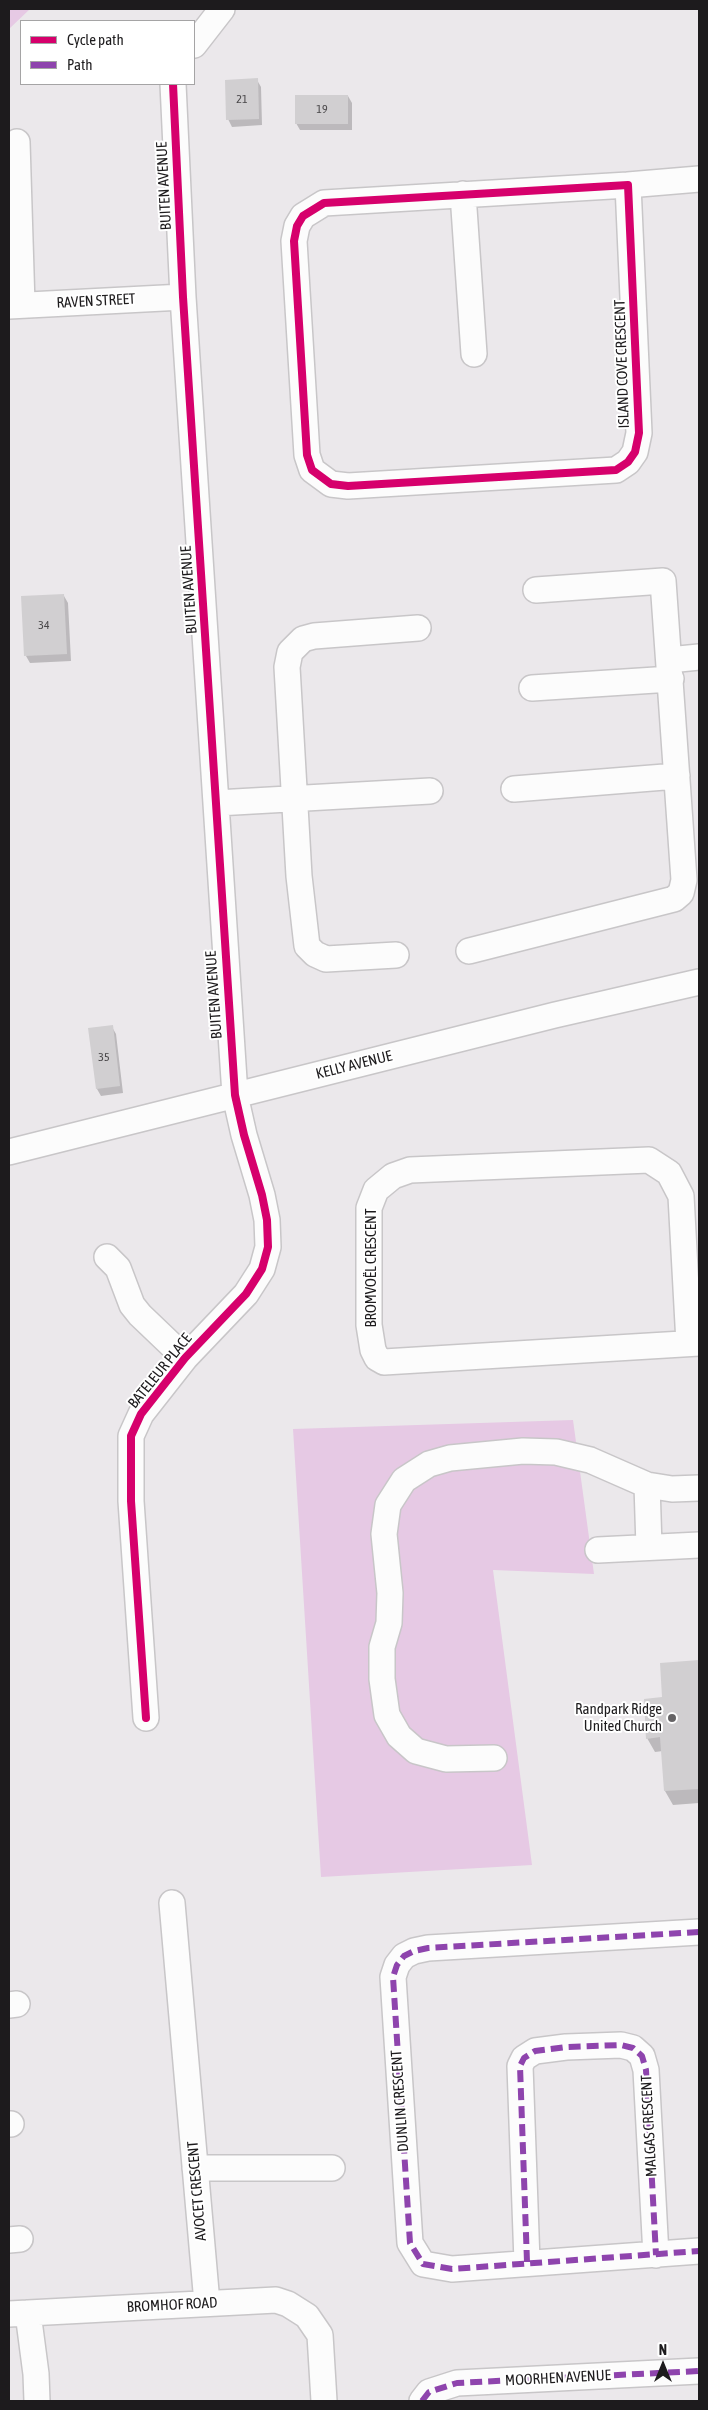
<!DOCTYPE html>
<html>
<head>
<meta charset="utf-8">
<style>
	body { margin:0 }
	#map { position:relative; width:708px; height:2410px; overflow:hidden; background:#ebe8eb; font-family:"Asap Condensed",sans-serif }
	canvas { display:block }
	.frame { position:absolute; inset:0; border:10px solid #1d1b1d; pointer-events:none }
	.legend { position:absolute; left:20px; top:20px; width:175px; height:65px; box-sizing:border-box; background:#fff; border:1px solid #a5a4a5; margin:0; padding:6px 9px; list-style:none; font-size:15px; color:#1d1b1d }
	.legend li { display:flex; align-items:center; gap:10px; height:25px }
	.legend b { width:25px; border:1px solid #a5a4a5 }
	.north { position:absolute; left:638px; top:2340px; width:50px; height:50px; -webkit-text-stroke:4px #fff; paint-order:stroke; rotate:0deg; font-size:14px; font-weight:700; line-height:20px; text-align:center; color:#1d1b1d }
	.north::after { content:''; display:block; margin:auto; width:18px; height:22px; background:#1d1b1d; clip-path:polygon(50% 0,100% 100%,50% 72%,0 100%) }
</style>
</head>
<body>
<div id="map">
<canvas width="708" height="2410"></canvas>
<div class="frame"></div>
<ul class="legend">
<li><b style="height:6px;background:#d6006c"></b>Cycle path</li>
<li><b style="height:6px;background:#8e44ad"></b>Path</li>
</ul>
<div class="north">N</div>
</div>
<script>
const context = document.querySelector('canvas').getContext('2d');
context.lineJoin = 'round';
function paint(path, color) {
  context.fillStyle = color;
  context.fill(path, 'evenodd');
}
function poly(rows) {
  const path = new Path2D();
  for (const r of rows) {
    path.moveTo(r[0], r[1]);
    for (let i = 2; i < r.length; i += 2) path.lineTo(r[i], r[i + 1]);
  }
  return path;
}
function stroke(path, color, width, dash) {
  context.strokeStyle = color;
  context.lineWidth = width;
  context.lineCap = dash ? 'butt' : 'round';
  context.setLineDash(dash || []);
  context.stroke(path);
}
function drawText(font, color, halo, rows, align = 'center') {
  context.font = font + ' "Asap Condensed",sans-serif';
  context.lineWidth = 4;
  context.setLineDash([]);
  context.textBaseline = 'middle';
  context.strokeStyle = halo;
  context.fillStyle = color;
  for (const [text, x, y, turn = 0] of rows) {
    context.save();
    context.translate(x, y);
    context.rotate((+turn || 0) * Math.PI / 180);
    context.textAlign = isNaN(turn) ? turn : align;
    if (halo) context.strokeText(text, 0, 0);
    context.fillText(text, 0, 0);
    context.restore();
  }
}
paint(poly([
	[9,9,30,9,9,29],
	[573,1420,594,1574,493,1570,532,1865,321,1877,293,1429]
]), '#e6c9e4');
paint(poly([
	[257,80,261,87,262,125,232,127,228,119],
	[348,96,352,103,352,130,300,130,296,123],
	[64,596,68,603,71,661,30,663,26,656],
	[112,1027,116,1034,123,1093,101,1096,97,1089],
	[699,1662,699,1803,673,1805,665,1791,663,1751,655,1752,647,1738,663,1698,662,1664]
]), '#0003');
paint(poly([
	[258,78,259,119,226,120,225,80],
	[295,95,348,95,348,124,295,124],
	[64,594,67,654,24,656,21,596],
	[113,1025,120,1086,96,1089,88,1028],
	[699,1660,699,1789,664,1791,660,1737,646,1739,644,1699,662,1697,660,1663]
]), '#d1cfd1');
const minor = poly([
	[194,45,222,9],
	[17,142,22,305],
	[628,185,639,433,635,452,628,462,616,470,348,486,331,484,312,470,307,455,294,241,297,226,303,216,324,203,628,185],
	[628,185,699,179],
	[463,194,474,354],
	[9,306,183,297],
	[669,660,699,657],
	[532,688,671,679],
	[514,789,677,776],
	[217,803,430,791],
	[469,951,674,899,681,893,684,880,663,581,536,590],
	[396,955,326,959,315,954,307,946,299,876,287,667,290,652,303,639,314,636,418,628],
	[9,1152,555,1015,699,982],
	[107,1257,118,1268,132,1305,140,1315,185,1358],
	[689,1343,681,1196,669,1173,649,1160,410,1170,393,1176,376,1190,369,1208,369,1325,373,1350,377,1358,384,1362,699,1343],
	[647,1485,649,1547],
	[598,1550,699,1545],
	[146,1718,131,1501,131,1436,141,1414,185,1358,246,1294,262,1269,268,1247,267,1220,262,1195,244,1135,235,1095,183,297,173,84],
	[494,1758,446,1759,416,1751,399,1736,387,1715,382,1679,382,1647,389,1623,390,1593,384,1534,388,1505,404,1480,429,1464,450,1458,523,1451,556,1452,590,1460,647,1485,672,1489,699,1488],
	[172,1903,207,2303],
	[699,1932,428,1948,414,1951,404,1956,397,1965,393,1977,410,2243,423,2264,452,2269,699,2251],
	[9,2005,17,2004],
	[9,2124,11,2124],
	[195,2168,332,2168],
	[9,2240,20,2239],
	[527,2262,520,2066,524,2058,535,2051,566,2047,621,2045,633,2048,642,2056,646,2070,656,2255],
	[28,2313,36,2374,37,2401],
	[9,2314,276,2300,288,2304,307,2316,320,2335,324,2401],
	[422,2401,429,2392,457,2383,699,2371]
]);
stroke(minor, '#c8c6c8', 28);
stroke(minor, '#fcfcfc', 25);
stroke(poly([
	[699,1932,428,1948,414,1951,404,1956,397,1965,393,1977,410,2243,423,2264,452,2269,699,2251],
	[527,2262,520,2066,524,2058,535,2051,566,2047,621,2045,633,2048,642,2056,646,2070,656,2255],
	[422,2401,429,2392,457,2383,699,2371]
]), '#8e44ad', 6, [12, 6]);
stroke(poly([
	[628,185,639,433,635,452,628,462,616,470,348,486,331,484,312,470,307,455,294,241,297,226,303,216,324,203,628,185],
	[146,1718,131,1501,131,1436,141,1414,185,1358,246,1294,262,1269,268,1247,267,1220,262,1195,244,1135,235,1095,183,297,173,84]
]), '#d6006c', 8);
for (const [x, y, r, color] of [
	[672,1718,5,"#656365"]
]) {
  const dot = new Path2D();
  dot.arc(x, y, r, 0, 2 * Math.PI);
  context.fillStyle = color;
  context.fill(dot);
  stroke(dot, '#fff', 2);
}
drawText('12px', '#4a484a', null, [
	["21",242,99],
	["19",322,109],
	["34",44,625],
	["35",104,1057]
]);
drawText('15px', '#1d1b1d', '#fff', [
	["BUITEN AVENUE",164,186,-93],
	["RAVEN STREET",96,301,-3],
	["ISLAND COVE CRESCENT",622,364,-92],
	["BUITEN AVENUE",189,590,-94],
	["BUITEN AVENUE",214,995,-94],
	["KELLY AVENUE",354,1065,-14],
	["BROMVOËL CRESCENT",371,1268,-90],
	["BATELEUR PLACE",160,1371,-51],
	["DUNLIN CRESCENT",400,2101,-94],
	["MALGAS CRESCENT",649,2126,-93],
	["AVOCET CRESCENT",197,2191,-95],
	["BROMHOF ROAD",172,2305,-3],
	["MOORHEN AVENUE",558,2378,-3]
]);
drawText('15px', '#1d1b1d', '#fff', [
	["Randpark Ridge",662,1709],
	["United Church",662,1726]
], 'right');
</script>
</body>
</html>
